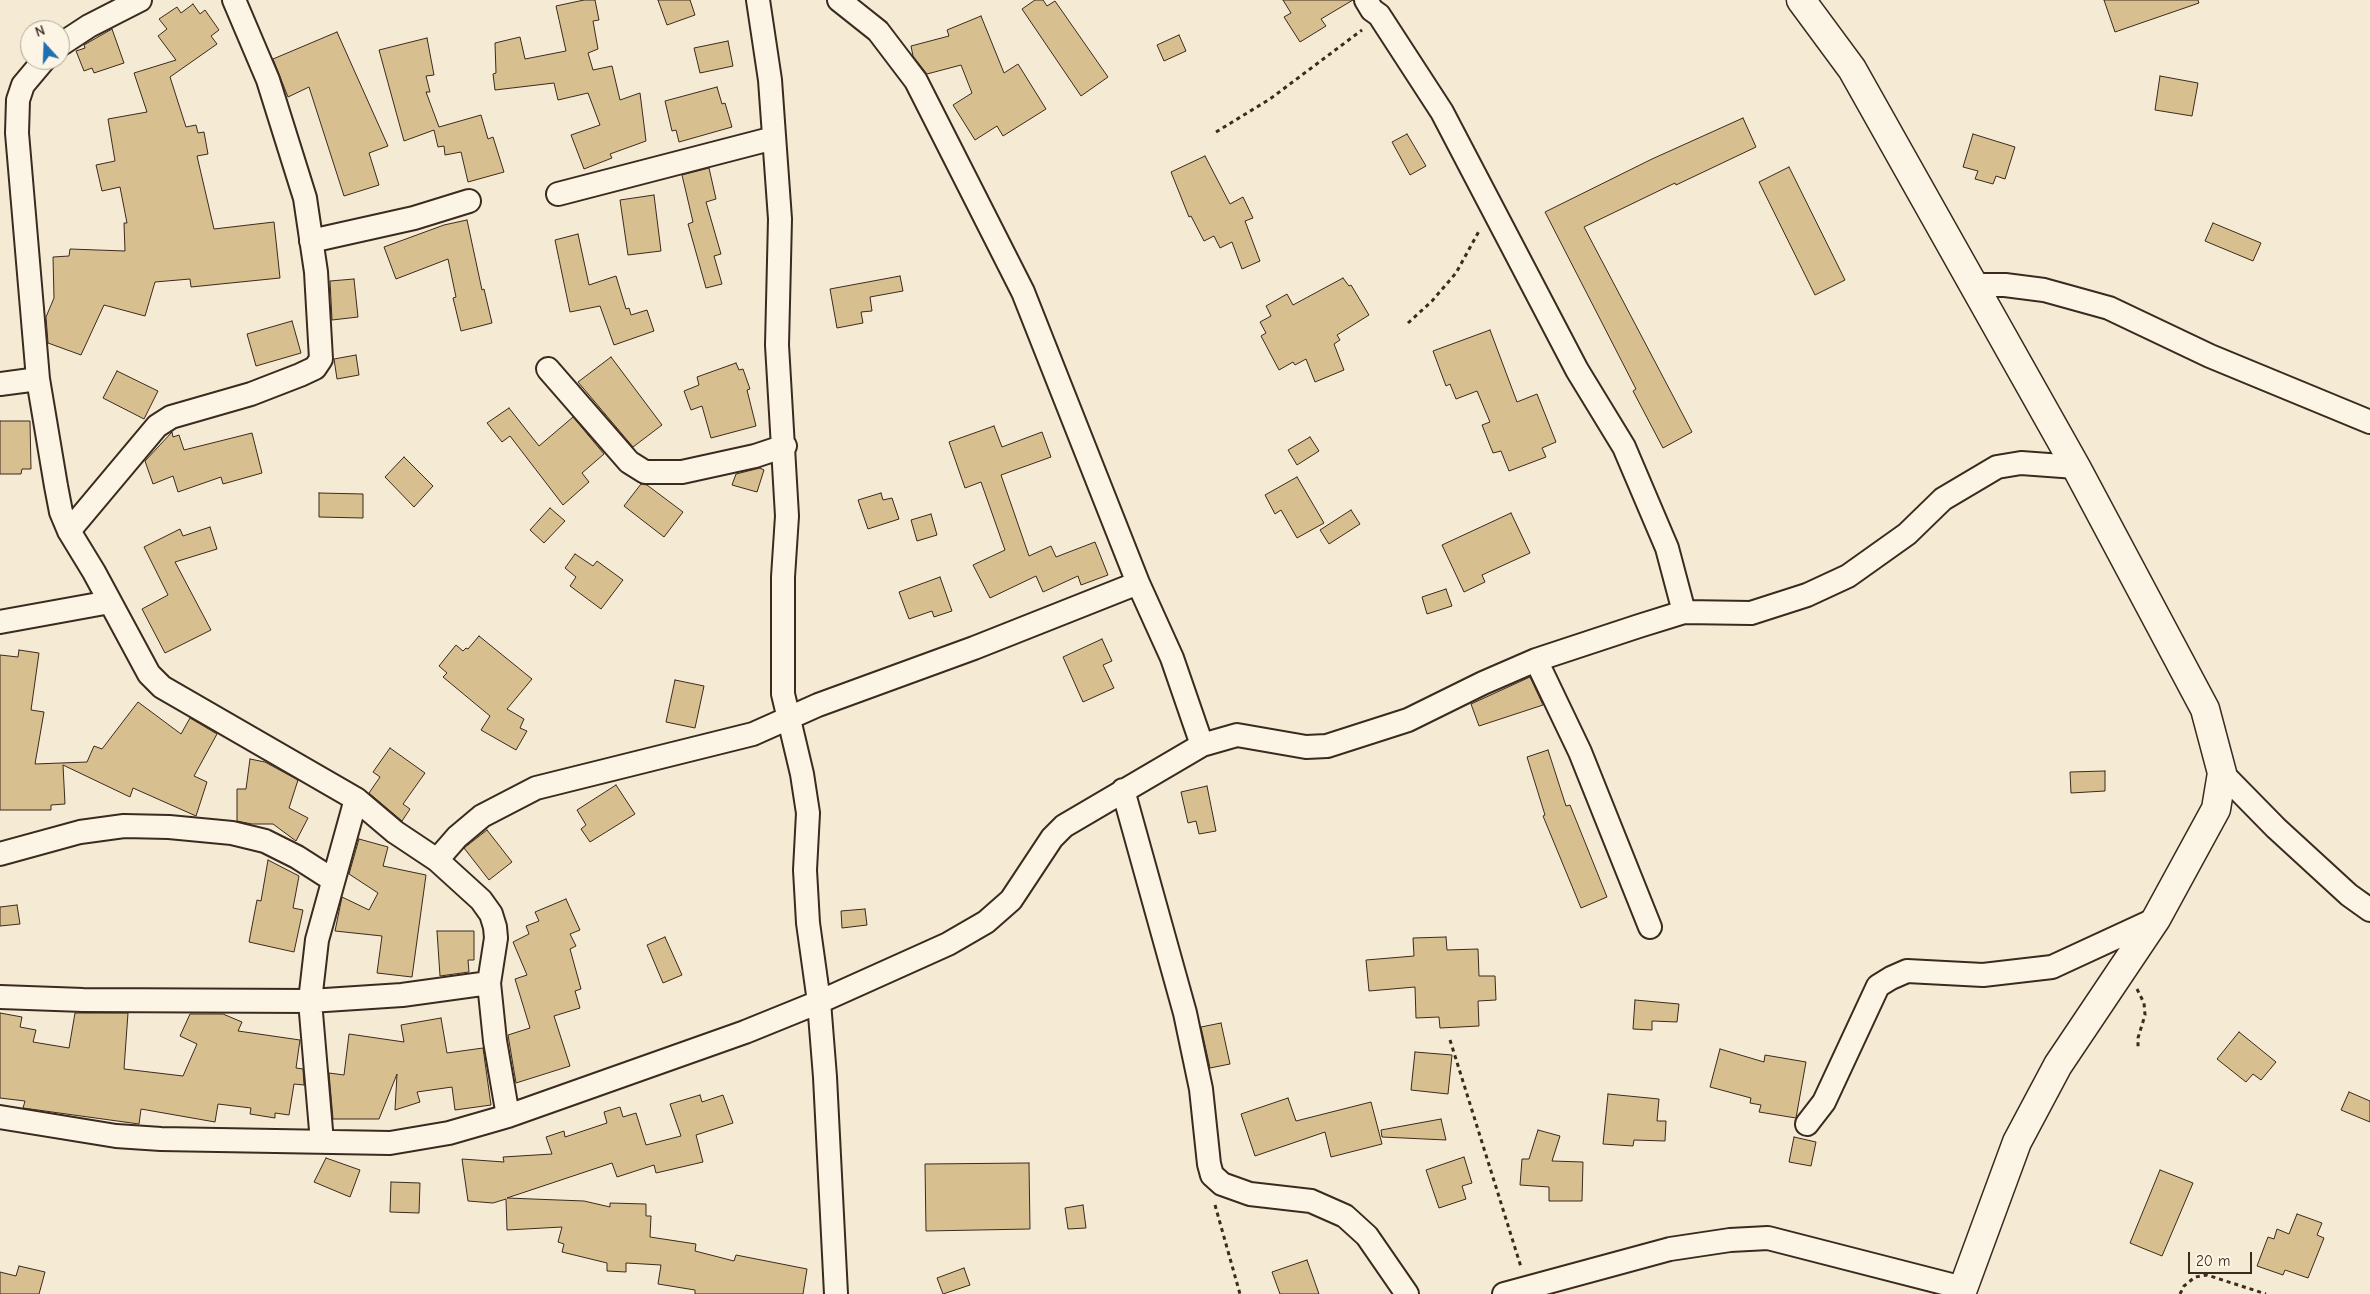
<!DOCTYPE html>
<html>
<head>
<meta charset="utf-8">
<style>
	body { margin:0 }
	#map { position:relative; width:2370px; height:1294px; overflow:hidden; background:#f5ead4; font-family:"Comic Neue",sans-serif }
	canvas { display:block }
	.north { position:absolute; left:20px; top:20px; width:50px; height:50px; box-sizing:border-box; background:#fcf5e5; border:1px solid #afa495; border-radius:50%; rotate:340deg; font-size:14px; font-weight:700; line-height:20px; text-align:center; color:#3b2a1e }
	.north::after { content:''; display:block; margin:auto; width:18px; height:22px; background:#1f6fb2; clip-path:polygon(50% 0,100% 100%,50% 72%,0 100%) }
	.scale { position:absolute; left:2188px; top:1252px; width:64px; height:22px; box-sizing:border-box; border:2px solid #3b2a1e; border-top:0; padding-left:6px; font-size:15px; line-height:18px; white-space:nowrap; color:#3b2a1e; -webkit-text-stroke:4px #fcf5e5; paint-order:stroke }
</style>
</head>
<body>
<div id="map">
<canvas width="2370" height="1294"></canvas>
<div class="north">N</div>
<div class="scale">20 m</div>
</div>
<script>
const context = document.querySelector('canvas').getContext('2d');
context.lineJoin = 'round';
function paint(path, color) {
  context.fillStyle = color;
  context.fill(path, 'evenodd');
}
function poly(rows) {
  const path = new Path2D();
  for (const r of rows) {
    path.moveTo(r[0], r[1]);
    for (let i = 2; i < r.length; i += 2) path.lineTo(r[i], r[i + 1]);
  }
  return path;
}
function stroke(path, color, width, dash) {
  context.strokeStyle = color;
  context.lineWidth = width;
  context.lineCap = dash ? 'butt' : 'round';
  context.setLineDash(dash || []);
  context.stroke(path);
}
const building = poly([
	[584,0,595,0,599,20,593,21,598,49,588,53,593,70,612,66,620,100,640,93,646,141,610,154,612,158,584,169,571,135,600,125,588,93,558,100,554,83,495,90,493,74,496,73,495,43,520,37,525,59,566,51,556,6,584,0],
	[658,0,690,0,695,15,667,25,658,0],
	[1035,0,1043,0,1047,6,1055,1,1108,77,1081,96,1022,9,1035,0],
	[1283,0,1353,0,1321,19,1326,26,1300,42,1284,17,1291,13,1283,0],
	[2104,0,2198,0,2199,3,2115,32,2104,0],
	[193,4,200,14,205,10,219,30,211,36,217,44,170,77,186,127,196,125,198,133,204,132,208,154,197,156,214,229,274,222,280,278,191,287,190,279,155,282,145,316,104,305,81,355,48,343,46,317,54,298,53,257,69,256,70,249,125,251,124,223,127,223,120,187,102,191,96,165,115,161,108,119,147,112,134,73,176,60,158,36,167,29,159,19,177,7,181,13,193,4],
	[981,16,1004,73,1018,64,1046,109,1003,136,997,126,975,140,953,105,972,93,961,65,927,74,913,56,911,46,949,36,947,30,981,16],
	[112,29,124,63,94,73,92,68,84,71,76,51,85,48,84,45,112,29],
	[337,32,388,146,369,153,379,185,344,196,309,87,288,97,273,59,337,32],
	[1179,35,1186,51,1164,61,1157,45,1179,35],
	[427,38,434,75,426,76,430,92,426,92,439,127,481,115,488,139,493,137,504,172,468,182,461,152,445,155,444,146,438,147,434,130,404,141,379,50,427,38],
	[728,41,733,66,700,73,694,48,728,41],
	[2160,76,2198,83,2192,116,2155,110,2160,76],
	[717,87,722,104,725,103,732,127,679,142,676,130,672,131,665,101,717,87],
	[1743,118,1756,147,1676,185,1675,183,1584,227,1692,432,1663,448,1633,391,1636,389,1545,212,1652,159,1743,118],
	[1407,134,1426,166,1410,175,1392,142,1407,134],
	[1973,134,2015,147,2005,179,1996,176,1993,184,1975,179,1978,171,1963,167,1973,134],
	[1205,156,1230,204,1243,197,1253,218,1245,221,1260,261,1242,269,1232,242,1220,248,1214,236,1204,241,1191,216,1189,217,1171,172,1205,156],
	[1789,167,1845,280,1815,295,1759,182,1789,167],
	[709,168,716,199,706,202,721,254,714,256,722,284,706,288,688,224,693,222,682,175,709,168],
	[654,195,661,251,628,255,620,200,654,195],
	[467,220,482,290,484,289,492,323,461,331,453,298,456,297,448,259,396,279,384,247,444,225,467,220],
	[2213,223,2261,243,2253,261,2205,241,2213,223],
	[578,234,589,285,616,276,626,309,629,308,631,315,647,310,654,331,614,345,600,306,570,312,555,240,578,234],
	[900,276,903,291,870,297,872,311,861,312,863,323,837,328,830,289,900,276],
	[1343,278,1349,286,1351,285,1369,315,1337,335,1340,340,1334,344,1344,370,1315,382,1306,359,1295,365,1293,362,1279,370,1261,336,1266,333,1260,322,1271,316,1266,306,1287,294,1293,305,1343,278],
	[354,279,358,317,332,320,330,281,354,279],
	[292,321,301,353,256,366,247,334,292,321],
	[1490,330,1517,402,1537,394,1556,442,1542,448,1546,457,1509,471,1501,451,1493,453,1482,425,1490,422,1477,391,1456,399,1450,384,1446,386,1433,351,1490,330],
	[356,355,359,375,337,379,334,359,356,355],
	[611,357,662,425,633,447,578,382,611,357],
	[736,363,739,370,743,369,750,389,747,390,756,426,711,438,702,406,691,410,684,391,699,385,697,377,736,363],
	[117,371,158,391,144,419,103,398,117,371],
	[509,408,539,446,573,417,604,454,582,473,589,482,563,505,510,436,502,442,487,423,509,408],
	[0,421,30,421,31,469,22,469,21,474,0,474,0,421],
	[994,426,1002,447,1042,432,1051,457,1001,475,1029,556,1051,546,1056,557,1095,542,1108,575,1081,585,1078,576,1043,592,1036,576,990,598,973,565,1005,550,981,482,965,488,949,442,994,426],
	[172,432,173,437,179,435,184,450,252,433,262,473,223,484,221,477,178,492,173,476,153,484,145,461,172,432],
	[1310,437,1319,451,1297,465,1288,450,1310,437],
	[404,457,433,486,414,507,385,477,404,457],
	[760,468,764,470,757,492,732,485,736,474,760,468],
	[1297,477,1324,523,1297,538,1281,510,1275,514,1265,495,1297,477],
	[641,484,647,485,683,512,664,537,624,506,641,484],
	[319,493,363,494,363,518,319,517,319,493],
	[881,493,883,500,892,498,899,519,868,529,858,500,881,493],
	[550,508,565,521,544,543,530,530,550,508],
	[1351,510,1360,524,1329,544,1320,530,1351,510],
	[1511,513,1530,553,1482,575,1485,582,1464,592,1442,545,1511,513],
	[931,514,937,535,917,541,911,520,931,514],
	[210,527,217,549,175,562,211,630,165,653,142,609,168,595,144,547,180,529,183,536,210,527],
	[575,554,593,566,597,561,623,580,601,609,570,586,576,577,565,568,575,554],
	[940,577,952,611,934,617,932,611,909,619,899,592,940,577],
	[1446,589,1452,606,1427,614,1422,597,1446,589],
	[479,636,532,679,507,709,524,719,520,728,527,731,516,750,481,730,490,716,443,677,447,673,439,666,456,645,463,651,466,648,468,649,479,636],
	[1102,639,1112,661,1103,665,1114,688,1083,702,1063,657,1102,639],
	[19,650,39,653,31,710,44,712,35,764,87,762,94,746,102,749,138,702,181,734,190,718,217,734,194,776,207,782,196,816,133,788,130,797,63,765,65,804,51,805,51,810,0,810,0,655,18,657,19,650],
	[1530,677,1543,705,1479,726,1471,704,1530,677],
	[675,680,704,686,695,728,666,722,675,680],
	[390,748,425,773,403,804,410,809,402,821,369,793,380,777,373,772,390,748],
	[1548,750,1566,806,1570,805,1607,897,1581,908,1543,816,1545,815,1527,757,1548,750],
	[250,759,265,762,298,780,289,808,308,818,296,841,273,824,252,824,237,821,237,789,246,789,250,759],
	[2105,771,2105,791,2071,793,2070,772,2105,771],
	[616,785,635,814,590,842,581,829,586,825,577,810,616,785],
	[1207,786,1216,831,1199,834,1196,821,1188,823,1181,792,1207,786],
	[487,830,512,862,489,880,464,848,487,830],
	[359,839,388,847,383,866,426,875,412,977,377,973,382,936,335,931,342,897,369,910,378,893,349,874,359,839],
	[268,860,299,876,293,908,303,910,294,952,249,942,257,900,261,901,268,860],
	[566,899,580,930,570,934,576,946,570,949,581,989,575,991,580,1008,554,1016,570,1066,516,1083,508,1035,530,1028,515,979,527,975,513,942,529,934,526,926,539,921,535,912,566,899],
	[17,905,20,924,0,926,0,907,17,905],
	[865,909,867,925,842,928,841,911,865,909],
	[437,931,474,931,474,960,468,960,469,972,440,976,437,931],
	[665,937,682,975,663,983,647,945,665,937],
	[1446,937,1447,950,1478,949,1479,976,1495,976,1496,1000,1478,1001,1479,1026,1440,1028,1439,1017,1416,1018,1415,987,1369,991,1366,960,1414,956,1413,938,1446,937],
	[1635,1000,1679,1004,1677,1022,1652,1021,1652,1030,1633,1029,1635,1000],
	[0,1013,22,1017,20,1027,36,1030,33,1042,69,1048,75,1013,128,1013,124,1069,183,1076,197,1044,180,1036,190,1014,223,1014,242,1022,238,1031,300,1040,296,1068,303,1069,304,1085,294,1084,289,1115,275,1113,275,1118,250,1114,251,1108,218,1104,215,1122,141,1109,139,1124,23,1108,25,1101,0,1098,0,1013],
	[441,1018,447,1053,483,1048,491,1105,455,1110,452,1087,417,1092,420,1102,395,1110,397,1074,379,1119,333,1119,329,1073,344,1075,349,1034,404,1042,401,1025,441,1018],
	[1221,1023,1230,1064,1210,1068,1201,1027,1221,1023],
	[2239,1032,2276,1062,2261,1080,2253,1074,2246,1082,2217,1059,2239,1032],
	[1720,1049,1764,1062,1765,1055,1806,1062,1796,1118,1759,1112,1761,1105,1750,1103,1751,1098,1710,1087,1720,1049],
	[1415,1052,1452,1055,1448,1094,1411,1090,1415,1052],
	[2349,1092,2370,1101,2370,1122,2341,1110,2349,1092],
	[1608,1094,1659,1099,1657,1121,1666,1121,1665,1141,1634,1140,1633,1146,1603,1144,1608,1094],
	[700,1095,702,1102,723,1095,733,1123,696,1135,703,1162,656,1173,654,1165,617,1177,612,1163,507,1198,584,1201,610,1207,610,1203,646,1204,646,1216,651,1216,650,1237,696,1244,695,1251,734,1261,736,1255,807,1269,803,1294,695,1294,695,1290,658,1284,661,1265,626,1263,626,1272,607,1271,607,1263,562,1252,564,1244,558,1242,562,1227,507,1230,506,1199,493,1203,468,1201,462,1159,504,1162,503,1157,552,1154,546,1137,564,1131,565,1137,607,1123,604,1112,620,1107,623,1117,636,1113,646,1145,681,1136,670,1104,700,1095],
	[1288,1098,1296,1121,1371,1102,1382,1144,1331,1157,1325,1132,1255,1156,1241,1114,1288,1098],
	[1441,1119,1446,1140,1382,1137,1381,1130,1441,1119],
	[1538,1130,1560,1136,1552,1161,1583,1162,1582,1201,1549,1201,1549,1187,1520,1185,1522,1159,1529,1159,1538,1130],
	[1794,1137,1816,1142,1811,1166,1789,1162,1794,1137],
	[1464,1157,1472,1183,1462,1186,1466,1199,1439,1208,1426,1170,1464,1157],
	[326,1158,360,1170,350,1197,314,1182,326,1158],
	[1029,1163,1030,1229,926,1231,925,1164,1029,1163],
	[2160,1170,2193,1183,2162,1256,2130,1243,2160,1170],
	[391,1182,420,1183,419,1213,390,1212,391,1182],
	[1083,1205,1086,1228,1068,1229,1065,1208,1083,1205],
	[2297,1214,2322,1223,2317,1235,2324,1238,2308,1278,2285,1270,2283,1275,2257,1266,2268,1237,2274,1239,2277,1229,2289,1234,2297,1214],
	[1307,1260,1319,1294,1280,1294,1272,1272,1307,1260],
	[19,1266,45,1272,39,1294,0,1294,0,1272,16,1276,19,1266],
	[964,1268,970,1285,943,1294,937,1278,964,1268]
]);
paint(building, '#d8bf8f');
stroke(building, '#3b2a1e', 1);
const street = poly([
	[758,0,770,80,780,219,777,345,787,516,783,577,783,694,802,774,808,813,805,870,808,923,819,1002,825,1077,836,1294],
	[839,0,878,31,916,81,1023,292,1138,583,1172,658,1202,745],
	[1366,0,1372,10,1379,15,1442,112,1577,370,1624,447,1667,548,1684,612],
	[60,45,89,26,140,0],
	[44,60,23,85,18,100,17,133,38,379,56,486,61,512,69,531,94,572,149,674,162,687,356,799,395,832,437,860,481,900,491,914,495,927,496,938,489,983,495,1041,508,1116],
	[558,194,774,138],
	[311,241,414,218,469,201],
	[1973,285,2005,285,2044,290,2109,308,2210,356,2370,422],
	[548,369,629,462,645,472,682,472,755,456,785,446],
	[0,384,38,379],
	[69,531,157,426,171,417,251,394,300,375,315,368,321,359,316,272,305,198,268,80,234,0],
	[0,622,110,602],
	[1536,660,1580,752,1650,927],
	[2222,773,2276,828,2349,895,2370,910],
	[1123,790,1185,1013,1201,1089,1209,1164,1212,1175,1222,1184,1250,1194,1311,1201,1345,1216,1367,1236,1407,1294],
	[0,854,80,832,124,826,169,827,232,833,265,841,297,857,333,880],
	[437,860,457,837,482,816,536,788,753,734,818,705,974,648,1138,583],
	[0,997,83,1000,310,1001,402,995,489,983],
	[0,1117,116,1136,161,1139,390,1143,449,1133,508,1116,745,1032,819,1002,948,944,986,922,1011,900,1052,838,1064,826,1202,745,1237,735,1306,747,1327,746,1408,720,1483,683,1536,660,1639,626,1684,612,1751,613,1807,595,1848,576,1907,534,1943,499,1997,467,2021,463,2076,467],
	[1807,1124,1824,1102,1878,986,1891,978,1907,971,1983,975,2052,967,2156,919],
	[322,1142,310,1001,317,940,356,799],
	[1504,1294,1670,1249,1730,1240,1768,1238,1963,1288]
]);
const secondary = poly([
	[1801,0,1852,69,2076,467,2205,709,2222,773,2216,809,2156,919,2058,1065,2017,1142,1961,1294]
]);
stroke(street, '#3b2a1e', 26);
stroke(secondary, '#3b2a1e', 31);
stroke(poly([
	[1216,132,1270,99,1362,30],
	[1408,323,1432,301,1456,273,1479,231],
	[2137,989,2144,1003,2145,1015,2138,1038,2138,1049],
	[1450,1040,1521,1267],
	[1215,1205,1240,1294],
	[2180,1294,2184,1286,2195,1277,2207,1275,2266,1294]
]), '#3b2a1e', 3, [4, 4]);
stroke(street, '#fcf5e5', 22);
stroke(secondary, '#fcf5e5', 28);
</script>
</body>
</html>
